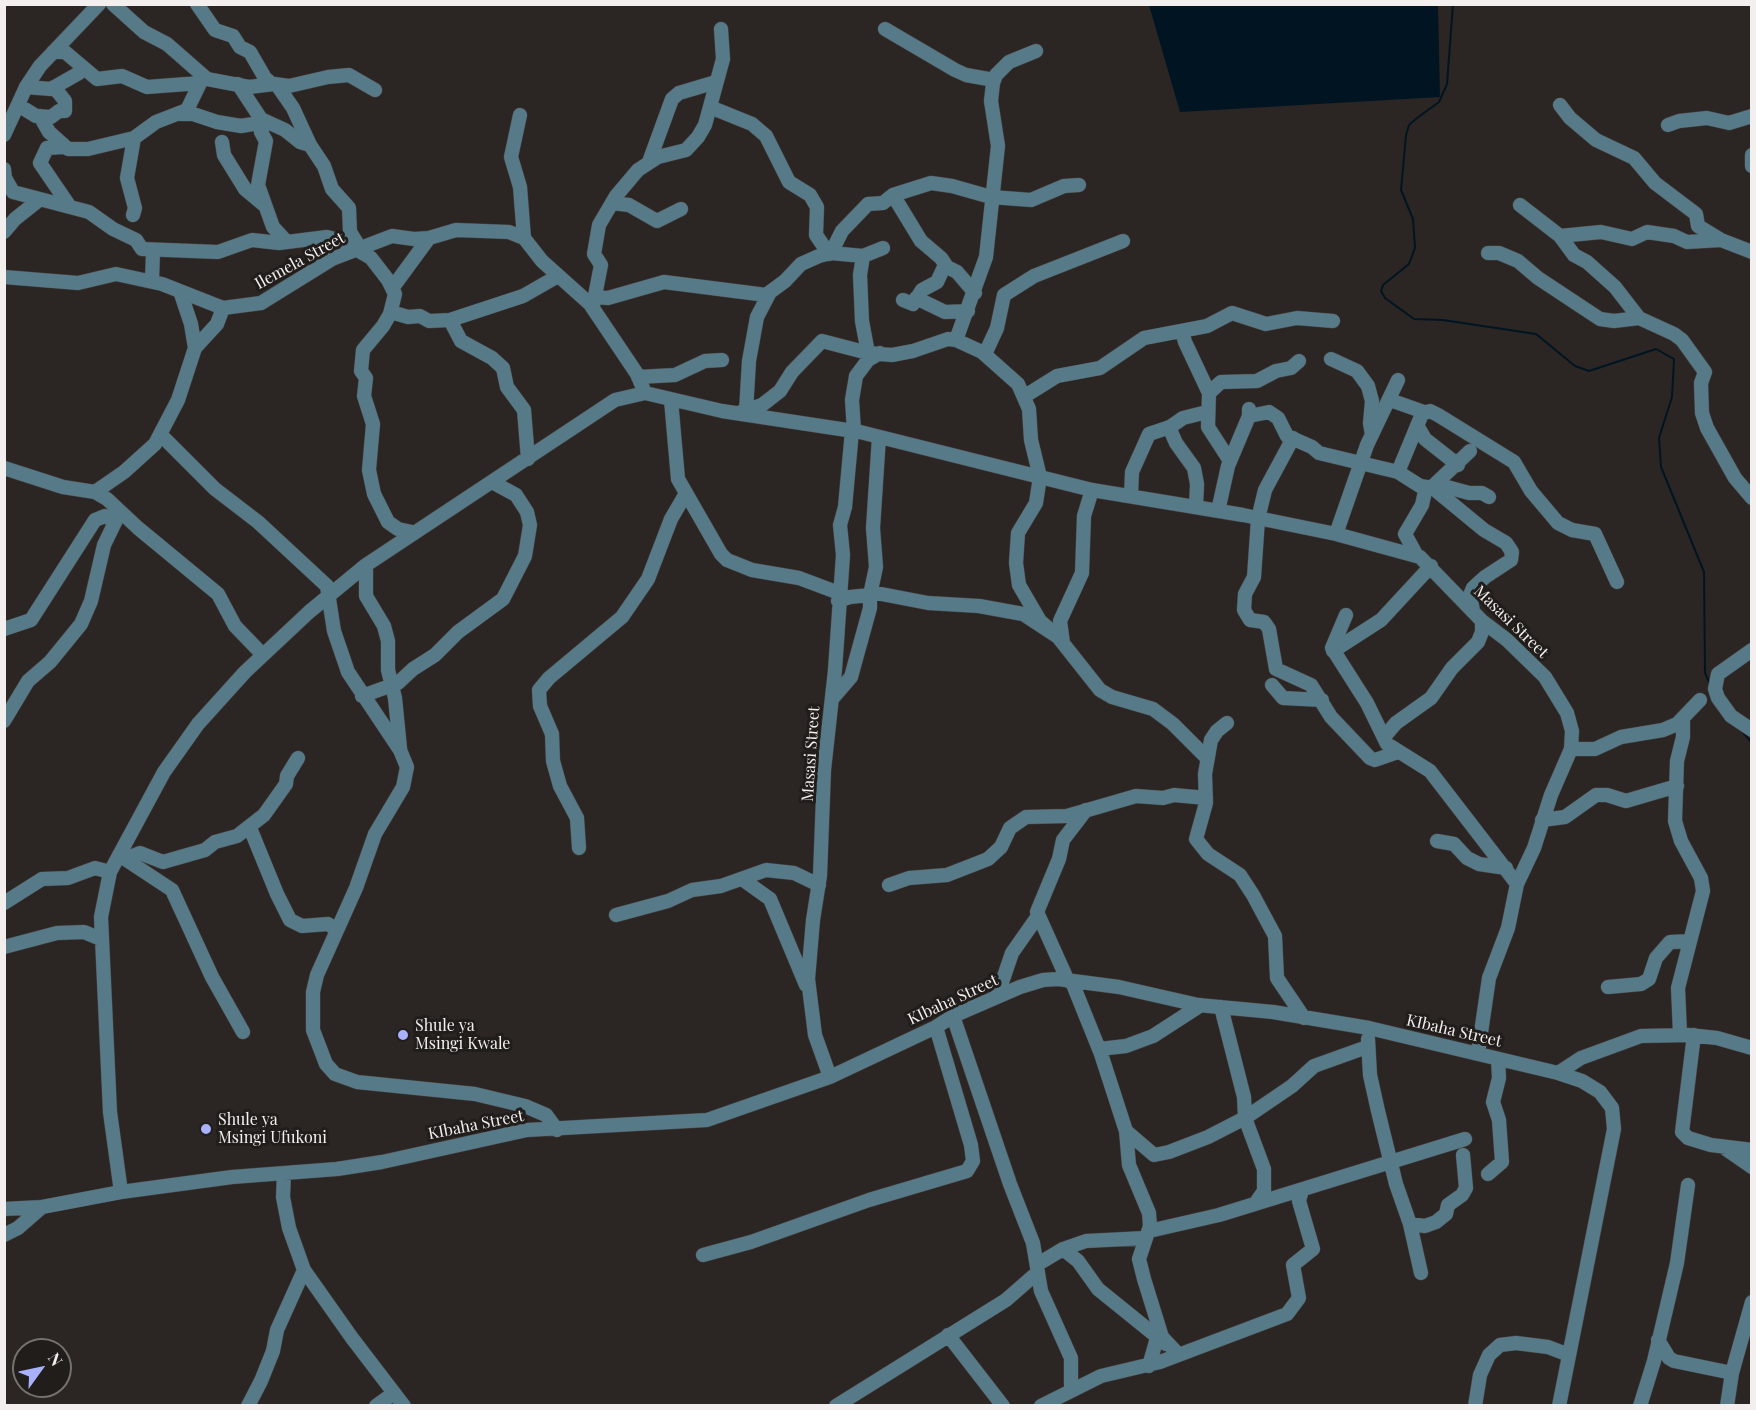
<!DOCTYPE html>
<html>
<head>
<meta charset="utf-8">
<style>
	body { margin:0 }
	#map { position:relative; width:1756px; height:1410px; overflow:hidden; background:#2b2624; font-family:"Playfair Display",serif }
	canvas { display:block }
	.frame { position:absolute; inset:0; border:6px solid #f2efee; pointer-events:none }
	.north { position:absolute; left:12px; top:1338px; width:60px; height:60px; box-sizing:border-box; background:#211d1b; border:2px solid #75716f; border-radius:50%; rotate:57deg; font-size:16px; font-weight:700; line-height:24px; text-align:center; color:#f2efee }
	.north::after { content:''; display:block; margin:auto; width:21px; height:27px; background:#a9b0fc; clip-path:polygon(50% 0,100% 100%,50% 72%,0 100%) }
</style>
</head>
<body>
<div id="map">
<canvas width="1756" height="1410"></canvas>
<div class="frame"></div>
<div class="north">N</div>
</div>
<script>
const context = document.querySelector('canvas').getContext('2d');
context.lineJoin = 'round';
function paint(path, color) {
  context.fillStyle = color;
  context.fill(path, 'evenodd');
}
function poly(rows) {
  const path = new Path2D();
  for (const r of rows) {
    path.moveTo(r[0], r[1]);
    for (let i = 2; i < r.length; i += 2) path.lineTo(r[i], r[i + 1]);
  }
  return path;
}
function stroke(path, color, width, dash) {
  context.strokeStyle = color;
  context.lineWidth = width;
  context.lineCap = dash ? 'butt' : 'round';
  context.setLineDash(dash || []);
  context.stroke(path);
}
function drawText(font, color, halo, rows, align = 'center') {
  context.font = font + ' "Playfair Display",serif';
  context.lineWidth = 6;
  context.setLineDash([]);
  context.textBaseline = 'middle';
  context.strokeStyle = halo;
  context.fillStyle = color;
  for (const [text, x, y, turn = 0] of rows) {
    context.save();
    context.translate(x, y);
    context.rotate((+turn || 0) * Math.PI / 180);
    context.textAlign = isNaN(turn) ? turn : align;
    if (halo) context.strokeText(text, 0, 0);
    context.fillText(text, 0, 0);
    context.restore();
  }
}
paint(poly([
	[1149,5,1438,5,1440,97,1180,112]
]), '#001521');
stroke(poly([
	[1453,4,1447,84,1439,102,1417,118,1409,125,1406,135,1401,190,1413,219,1415,248,1409,264,1383,285,1381,291,1385,298,1414,319,1443,320,1536,334,1575,366,1589,371,1656,349,1674,359,1672,397,1659,438,1661,467,1704,572,1705,673,1710,684],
	[1741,730,1752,743]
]), '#001521', 2);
const minor = poly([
	[113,4,144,32,167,44,207,79,249,87,274,84,289,86,328,77,349,75,375,90],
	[197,4,215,30,233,36,240,47,250,52,265,78,272,84],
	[885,29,955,70,966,75,994,80],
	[53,52,65,52,97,79,122,76,147,87,200,83],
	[238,84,261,119,285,130,300,142,310,145],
	[277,85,293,108,310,145,324,166,332,189,349,208,350,232,360,248],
	[26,87,51,89,79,73],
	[18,105,36,116,51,117,59,111,65,111,65,101,54,87],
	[1560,105,1570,118,1596,140,1634,158,1655,183,1696,214,1698,226,1721,240],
	[710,107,752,124,766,136,789,182,810,195,817,207,816,235,829,254],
	[180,114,193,114,217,122,241,126,265,122],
	[520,115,511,157,520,187,524,238],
	[40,116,49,132,68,149,88,149,134,138],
	[265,122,261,132,266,141,258,185,273,227,286,241],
	[1668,125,1679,121,1707,118,1729,123,1752,116],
	[4,135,26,87,40,66,99,4],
	[222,142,224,155,245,189,263,204],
	[64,147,47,148,40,163,70,207],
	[1752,155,1752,166],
	[649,162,672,99,679,93,716,82],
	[4,169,5,178,13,192,89,212,113,229,136,240,142,249,218,252,252,240,279,243,327,237,342,241,371,258,388,280,395,294,390,314,383,326,363,350,361,371,366,378,364,396,373,424,369,470,374,494,388,522,398,529,412,532],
	[893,195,921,241,941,258,947,267,957,272,975,293],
	[612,203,629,205,657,221,681,209],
	[1520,205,1560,236,1601,232,1632,239,1647,232,1674,236,1687,242,1721,240,1752,252],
	[133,215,135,208,127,178,134,138,156,122,187,110,203,77],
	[4,232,15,219,39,200],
	[1560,236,1574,255,1587,262,1615,287,1639,318],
	[831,253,863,256,883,248],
	[1488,253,1499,253,1518,261,1538,278,1600,319,1614,321,1639,318,1674,334,1682,340,1705,372,1701,383,1702,413,1707,428,1735,478,1752,498],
	[863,256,860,275,862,321,868,353],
	[4,277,78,283,116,274,162,284,223,308,261,303,332,259,392,236,414,239,429,238,456,230,509,232,524,238,542,261,590,304,637,374,645,393],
	[152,281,153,252],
	[393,287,429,238],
	[180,291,191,324,195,348],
	[594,297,608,298,664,282,766,295,785,281,801,264,819,256,831,253,842,231,868,204,883,203,893,195,931,183,952,186,991,197,1031,200,1064,186,1079,185],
	[916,298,945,312,968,311],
	[903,300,913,304,922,290,937,282,945,265],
	[593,306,601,265,594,254,599,225,616,196,638,170,658,157,686,150,698,137,705,125,723,59,721,29],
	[391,312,408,317,420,316,429,321,450,320,523,296,558,276],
	[450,320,461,341,492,358,503,368,507,387,524,410,528,459],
	[1182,331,1185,342,1209,393,1208,427,1230,461],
	[956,340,986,257,998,146,991,101,993,83,996,75,1009,62,1036,51],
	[985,354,997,328,1004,295,1034,276,1123,241],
	[1331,359,1357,371,1368,386,1372,401,1370,423,1372,435],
	[638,377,675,375,705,361,722,360],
	[1209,393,1221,382,1257,381,1276,371,1291,368,1299,361],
	[1025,396,1057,376,1100,368,1144,338,1207,326,1232,313,1266,324,1297,318,1333,321],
	[671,400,678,479,721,554,727,560,752,570,799,578,839,593],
	[1390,400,1424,412],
	[746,411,749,361,757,317,769,294],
	[741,412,762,405,780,391,792,372,822,341,868,353,892,355,913,351,948,339,956,340,982,352,1018,384,1029,409,1031,440,1040,477,1036,503,1018,533,1016,563,1019,585,1040,621,1055,634],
	[1249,416,1269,412,1278,418,1287,436,1312,447,1319,453,1398,472,1420,486,1433,488,1484,530,1506,543,1512,552,1511,560,1485,577,1473,588,1470,595,1473,611],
	[1169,427,1176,443,1194,468,1197,484,1196,507],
	[1418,427,1425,439,1458,465],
	[854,431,852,400,856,376,868,360,880,353],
	[161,435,215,489,258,522,327,586,334,631,348,672,400,750,407,767,403,787,375,834,356,888,317,975,313,992,313,1030,326,1064,335,1074,357,1082,475,1094,525,1106,546,1115,557,1130],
	[1293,438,1265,490,1258,519,1254,577,1245,594,1244,610,1250,620,1264,622,1269,629,1276,669,1311,685,1331,717,1370,758,1375,760,1398,752],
	[4,468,63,487,95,492,107,499,138,528,218,594,235,626,263,655],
	[1398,472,1422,414,1430,411,1438,415,1514,462,1531,491,1558,523,1572,530,1595,534,1617,582],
	[1436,484,1469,493,1482,493,1489,497],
	[1431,488,1470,451],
	[95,492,124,472,155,444,178,400,195,348,217,324,223,308],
	[1131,496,1132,472,1149,434,1170,427,1183,418,1207,412],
	[1218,511,1228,466,1249,416,1249,409],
	[1336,534,1367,445,1398,380],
	[1417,556,1405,534,1422,505,1426,487],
	[366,565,366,596,384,626,388,641,388,670,395,698,400,748],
	[871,592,928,603,979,606,1023,614,1058,637,1100,690,1112,697,1153,709,1173,724,1207,758],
	[838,601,850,597,870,595],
	[1346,615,1332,648,1367,703,1387,744,1430,771,1517,884],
	[4,629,31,620,95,520,105,516,115,521],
	[1063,643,1060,621,1082,573,1084,516,1092,490],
	[1752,650,1718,674,1715,689,1718,698,1731,716,1752,730],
	[1333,651,1381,620,1431,566],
	[1272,685,1283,698,1322,700],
	[362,696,398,683,413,669,435,655,458,632,503,599,525,556,530,525,527,512,516,495,492,482],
	[832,699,851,677,870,608,870,595,876,567,873,528,879,437],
	[4,721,28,681,50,662,81,624,91,601,104,545,120,512],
	[1227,723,1217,731,1211,740,1205,774,1206,803,1196,839,1208,854,1240,875,1253,895,1275,936,1277,978,1304,1018],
	[1384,737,1396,723,1431,698,1452,668,1478,642,1482,632,1482,621],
	[1571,749,1595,749,1621,737,1663,730,1677,724,1700,700],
	[1542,820,1565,817,1596,795,1607,795,1626,801,1677,786],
	[250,828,277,894,290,920,302,926,328,924,337,930],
	[1437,841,1454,844,1467,858,1479,864,1506,868],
	[579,848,577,818,560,786,553,761,552,734,540,706,539,690,549,678,622,617,648,579,671,519,685,495],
	[119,855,172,890,212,977,243,1032],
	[125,859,140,853,163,862,205,850,215,842,237,836,264,815,286,784,287,776,298,758],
	[742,879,770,899,806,985],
	[889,885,909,878,947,875,988,859,1001,847,1010,828,1026,817,1067,816,1136,796,1163,798,1174,795,1206,798],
	[4,903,42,879,68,878,95,868,110,872],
	[616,915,668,901,692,890,721,886,766,870,794,873,819,885],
	[4,947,57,933,84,932,101,939],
	[1068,981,1037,912,1059,859,1063,840,1086,810],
	[1072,982,1101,1054,1126,1131,1129,1165,1149,1213,1150,1226,1139,1259,1144,1279,1162,1337,1178,1354],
	[1608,987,1641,984,1649,979,1656,958,1670,942,1690,941],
	[997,997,1012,953,1038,916],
	[1221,1007,1244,1097,1245,1118,1264,1169,1264,1191,1255,1204],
	[953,1016,1010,1184,1033,1243,1041,1291,1071,1358,1071,1389],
	[1680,1034,1678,988,1703,891,1701,878,1681,841,1675,821,1677,761,1683,737,1683,720],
	[1694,1035,1682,1132,1688,1138,1711,1145,1752,1150],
	[1368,1039,1370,1075,1378,1111,1396,1184,1410,1224,1421,1273],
	[1099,1049,1126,1046,1153,1036,1201,1005],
	[1558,1073,1581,1058,1641,1036,1689,1035,1717,1038,1752,1048],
	[830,1077,815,1035,808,979,813,920,820,876,824,770,835,670,843,555,840,525,845,507,852,431],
	[1126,1131,1154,1155,1169,1152,1208,1137,1245,1118,1292,1086,1314,1066,1367,1047],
	[1726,1149,1752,1167],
	[284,1173,283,1197,289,1228,304,1270,352,1338,404,1406],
	[1488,1174,1502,1162,1499,1120,1493,1102,1499,1078,1498,1059],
	[121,1192,110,1112,101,917,110,872,164,772,198,724,245,672,309,612,366,565,615,400,645,393,722,411,860,432,1092,490,1243,515,1336,534,1420,557,1482,621,1507,640,1545,677,1567,713,1572,731,1571,749,1551,795,1534,848,1517,884,1508,928,1489,978,1478,1053],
	[4,1209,42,1207,121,1192,232,1177,337,1169,382,1162,527,1130,707,1120,830,1077,936,1027,953,1016,1020,987,1043,980,1058,979,1119,987,1198,1005,1273,1012,1369,1028,1558,1073,1582,1081,1600,1092,1612,1108,1614,1129,1559,1406],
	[1410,1224,1425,1226,1436,1222,1446,1214,1448,1205,1462,1195,1466,1188,1463,1155],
	[1149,1231,1219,1215,1465,1139],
	[4,1235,18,1228,42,1207],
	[1063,1249,1078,1261,1098,1289,1166,1344],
	[703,1255,751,1242,869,1200,967,1171,973,1161,971,1145,936,1027],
	[1038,1264,1063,1249,1086,1241,1145,1238],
	[948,1335,1003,1406],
	[1658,1340,1669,1358,1674,1361,1732,1373],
	[1149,1366,1157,1338],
	[248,1406,261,1381,273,1351,277,1330,304,1270],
	[376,1406,394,1393],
	[836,1406,1006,1300,1038,1272],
	[1041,1406,1101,1376,1160,1362,1287,1314,1299,1298,1293,1265,1313,1249,1299,1201,1302,1190],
	[1475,1406,1480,1375,1489,1355,1500,1345,1516,1343,1548,1347,1569,1355],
	[1640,1406,1654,1361,1677,1263,1688,1185],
	[1727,1406,1732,1373,1752,1302]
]);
stroke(minor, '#474240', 15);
stroke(minor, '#577a88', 14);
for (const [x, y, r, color] of [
	[403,1035,6,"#a9b0fc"],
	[206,1129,6,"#a9b0fc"]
]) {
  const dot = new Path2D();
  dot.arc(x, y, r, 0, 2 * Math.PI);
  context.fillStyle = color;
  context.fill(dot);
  stroke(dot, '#211d1b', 2);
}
drawText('16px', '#f2efee', '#211d1b', [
	["Ilemela Street",300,261,-29],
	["Masasi Street",1511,622,44],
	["Masasi Street",811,754,-86],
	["KIbaha Street",953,1000,-25],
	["KIbaha Street",1454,1031,13],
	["KIbaha Street",476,1125,-11]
]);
drawText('16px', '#f2efee', '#211d1b', [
	["Shule ya",415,1026],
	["Msingi Kwale",415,1044],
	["Shule ya",218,1120],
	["Msingi Ufukoni",218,1138]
], 'left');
</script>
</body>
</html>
